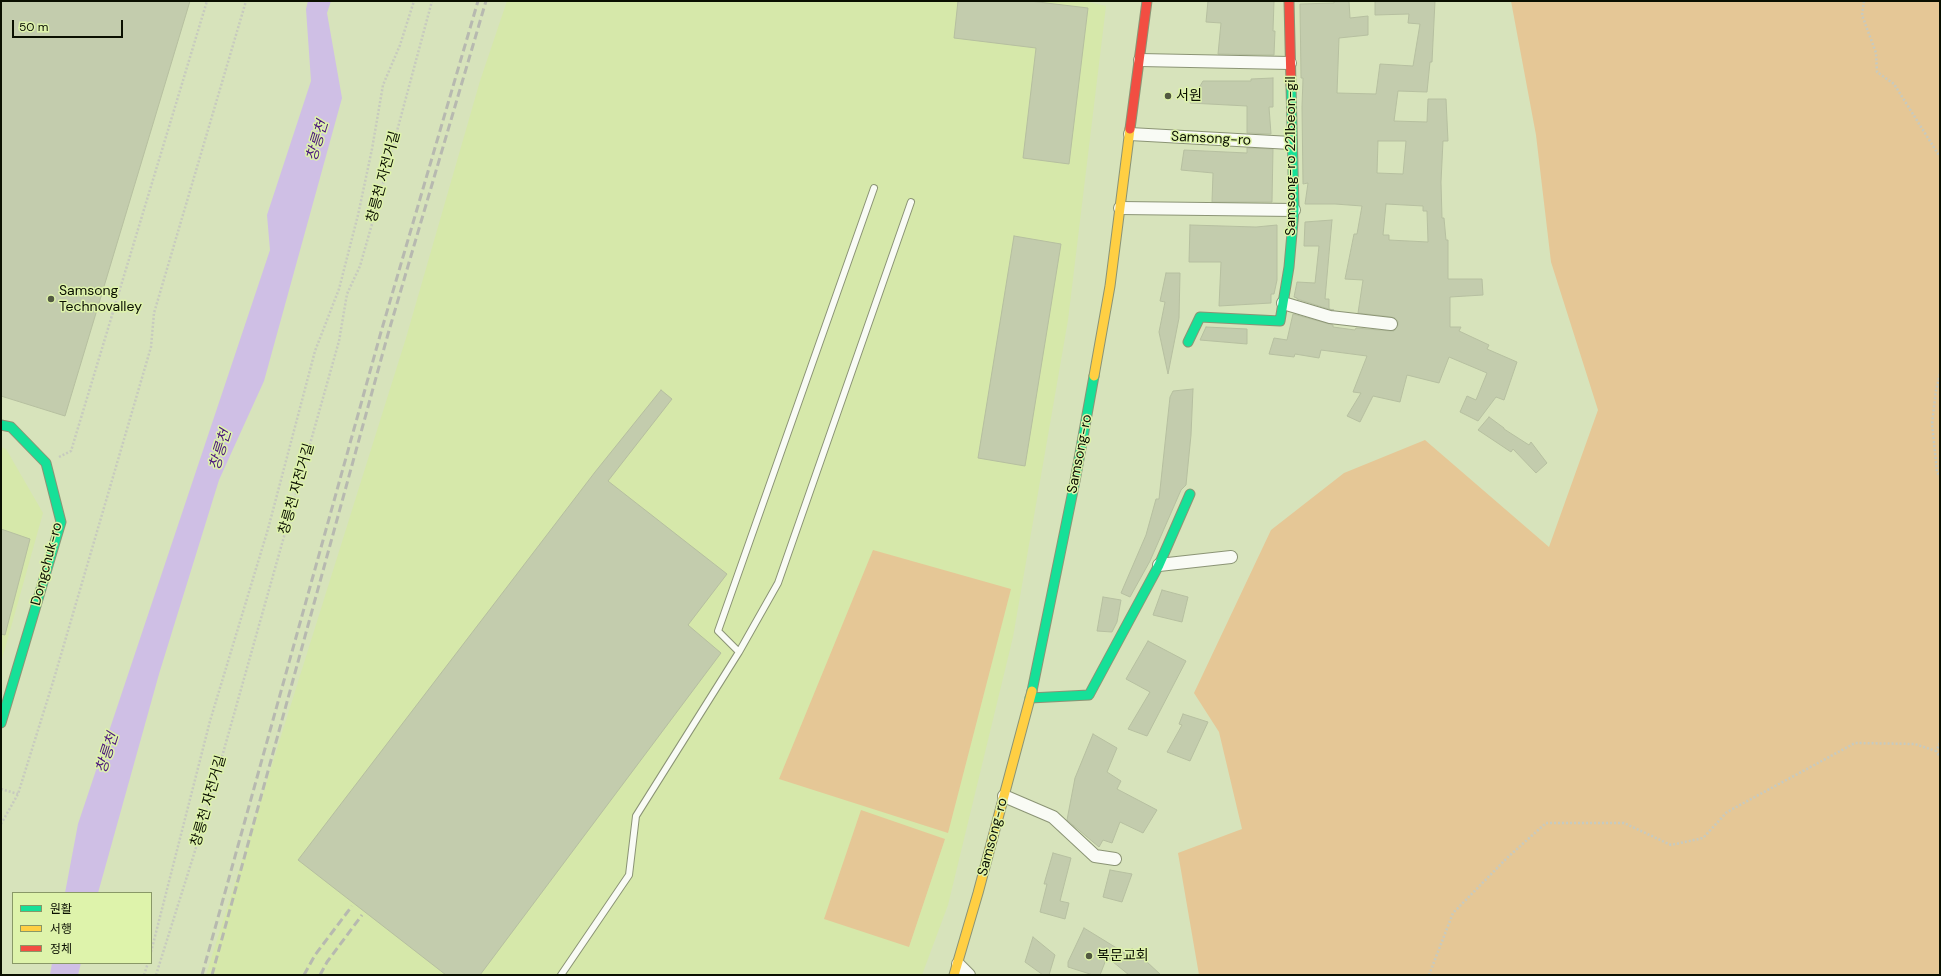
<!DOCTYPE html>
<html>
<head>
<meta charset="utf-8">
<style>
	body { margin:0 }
	#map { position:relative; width:1941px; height:976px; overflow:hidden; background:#d7e3bb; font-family:"DM Sans","Noto Sans KR",sans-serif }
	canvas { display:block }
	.frame { position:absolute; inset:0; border:2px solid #0a0f00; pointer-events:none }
	.legend { position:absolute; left:12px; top:892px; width:140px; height:72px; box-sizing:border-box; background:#def3ab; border:1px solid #899867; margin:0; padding:5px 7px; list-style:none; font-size:12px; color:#0a0f00 }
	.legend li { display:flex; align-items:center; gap:8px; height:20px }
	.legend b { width:20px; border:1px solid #899867 }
	.scale { position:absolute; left:12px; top:20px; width:111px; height:18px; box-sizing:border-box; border:2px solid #0a0f00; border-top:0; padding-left:5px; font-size:12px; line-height:14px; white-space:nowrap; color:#0a0f00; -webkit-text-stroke:3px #def3ab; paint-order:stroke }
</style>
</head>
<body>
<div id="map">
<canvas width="1941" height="976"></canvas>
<div class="frame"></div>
<ul class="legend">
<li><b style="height:5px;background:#16e098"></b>원활</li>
<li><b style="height:5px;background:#ffcf43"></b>서행</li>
<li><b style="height:5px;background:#f24e42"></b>정체</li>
</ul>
<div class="scale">50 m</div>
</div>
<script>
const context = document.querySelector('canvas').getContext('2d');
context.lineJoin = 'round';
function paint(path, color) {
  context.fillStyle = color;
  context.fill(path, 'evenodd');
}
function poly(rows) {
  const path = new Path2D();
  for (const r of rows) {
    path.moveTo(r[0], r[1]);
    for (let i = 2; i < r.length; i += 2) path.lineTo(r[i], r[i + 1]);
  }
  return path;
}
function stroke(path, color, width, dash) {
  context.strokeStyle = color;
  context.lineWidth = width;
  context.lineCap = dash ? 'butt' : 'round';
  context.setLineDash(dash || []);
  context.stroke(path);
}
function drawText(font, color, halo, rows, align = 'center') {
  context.font = font + ' "DM Sans","Noto Sans KR",sans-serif';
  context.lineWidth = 3;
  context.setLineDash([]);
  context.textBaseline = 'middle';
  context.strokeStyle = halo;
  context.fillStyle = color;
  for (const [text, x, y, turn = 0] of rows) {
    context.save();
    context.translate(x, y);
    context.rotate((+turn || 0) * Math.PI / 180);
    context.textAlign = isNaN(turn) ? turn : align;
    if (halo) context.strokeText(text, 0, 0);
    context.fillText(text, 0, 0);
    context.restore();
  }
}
paint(poly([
	[507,1,1084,1,1106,6,1068,320,1013,637,948,905,922,975,206,975,406,338,480,81],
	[1,447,6,449,43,513,1,663]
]), '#d6e8aa');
paint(poly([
	[1511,1,1940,1,1940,975,1199,975,1178,853,1242,829,1219,732,1194,693,1271,530,1344,473,1425,440,1549,547,1598,410,1551,262,1536,135],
	[873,550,1011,589,948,833,779,779],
	[861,810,945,839,909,947,824,919]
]), '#e5c796');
paint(poly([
	[308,1,331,1,327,13,342,98,264,381,219,480,159,674,98,893,65,893,78,824,270,250,267,215,311,81,306,9],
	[52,963,81,963,78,975,50,975]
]), '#cfbfe5');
const building = poly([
	[1,1,190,1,65,416,1,396,1,1],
	[958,1,1030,1,1088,8,1069,164,1023,158,1036,48,954,38,958,1],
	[1208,1,1274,1,1273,31,1275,31,1274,55,1218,54,1221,23,1206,22,1208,1],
	[1334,1,1349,1,1350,18,1368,16,1368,35,1339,38,1337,93,1376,94,1380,64,1413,66,1420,24,1408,23,1409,14,1375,15,1375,1,1435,1,1432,62,1430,62,1427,92,1398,91,1394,121,1427,122,1428,99,1446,99,1448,141,1443,141,1441,182,1442,218,1444,218,1446,240,1448,240,1448,279,1482,279,1483,295,1450,297,1450,327,1461,327,1459,331,1489,345,1487,349,1517,362,1504,400,1496,397,1478,421,1460,412,1467,396,1476,400,1487,373,1449,357,1439,383,1407,375,1400,402,1373,396,1360,422,1347,416,1361,393,1353,392,1367,356,1321,350,1319,358,1295,354,1294,357,1269,354,1274,338,1287,340,1293,314,1333,325,1333,327,1355,330,1356,328,1391,331,1394,331,1398,325,1398,321,1392,317,1358,313,1363,280,1345,279,1354,234,1357,234,1362,206,1335,204,1305,204,1308,183,1303,184,1302,107,1303,78,1301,78,1300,4,1334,3,1334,1],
	[1378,141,1406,141,1403,174,1377,173,1378,141],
	[1386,204,1423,206,1423,211,1427,211,1428,242,1389,240,1389,235,1383,235,1386,204],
	[1273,78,1273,107,1269,107,1271,134,1247,133,1247,106,1190,103,1203,81,1251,81,1251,79,1273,78],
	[1247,148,1273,149,1272,202,1212,202,1213,173,1181,170,1184,150,1247,153,1247,148],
	[1332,220,1325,299,1329,299,1329,309,1334,310,1332,310,1297,299,1297,298,1294,297,1297,282,1315,283,1319,246,1304,246,1305,222,1332,220],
	[1190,225,1256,227,1277,225,1277,280,1274,294,1271,294,1271,303,1219,306,1221,262,1189,262,1190,225],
	[1014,236,1061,244,1025,466,978,458,1014,236],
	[1166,273,1180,273,1179,318,1168,374,1159,332,1165,302,1160,301,1166,273],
	[1206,327,1247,329,1247,344,1200,340,1206,327],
	[1193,389,1191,435,1186,485,1181,490,1150,561,1130,597,1121,593,1146,535,1156,499,1159,499,1170,397,1173,391,1193,389],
	[661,390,672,399,608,481,727,574,688,625,721,653,480,975,446,975,298,860,595,472,661,390],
	[1489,417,1504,428,1504,429,1529,445,1531,442,1547,463,1536,473,1513,449,1511,452,1478,430,1489,417],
	[1,529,30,539,5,635,1,634,1,529],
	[1162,590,1188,597,1182,622,1153,615,1162,590],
	[1103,597,1121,600,1117,622,1112,632,1097,631,1103,597],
	[1148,641,1186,661,1147,736,1128,729,1150,692,1126,679,1148,641],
	[1183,714,1208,722,1190,761,1167,752,1182,725,1179,724,1183,714],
	[1093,734,1117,748,1107,772,1121,781,1117,789,1157,810,1143,833,1120,822,1112,843,1103,840,1099,847,1067,820,1075,778,1093,734],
	[1053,853,1071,858,1060,901,1069,903,1065,919,1040,912,1047,884,1044,884,1053,853],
	[1110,870,1132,874,1122,902,1103,897,1110,870],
	[1084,928,1128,955,1132,948,1161,975,1129,975,1107,957,1100,975,1093,975,1068,967,1068,962,1084,928],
	[1033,937,1055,955,1049,975,1043,975,1025,962,1033,937]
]);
paint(building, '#c3ccad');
stroke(building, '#b6bfa0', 1);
const lane = poly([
	[739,652,778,583,911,202],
	[561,975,629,875,636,816,739,652,718,631,874,188]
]);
const street = poly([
	[1140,60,1290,63],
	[1130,134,1291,143],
	[1120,208,1294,210],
	[1283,303,1330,317,1391,324],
	[1159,565,1231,557],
	[1004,796,1053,817,1095,856,1115,859],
	[958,964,969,975]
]);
const fast = poly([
	[1188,342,1200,317,1280,321,1289,267,1294,210,1291,85],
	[1,425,11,427,46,463,61,522,1,723],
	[1032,691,1075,481,1094,376],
	[1030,698,1089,695,1159,565,1190,494]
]);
const slow = poly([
	[1094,376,1110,286,1130,129],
	[954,975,978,893,1032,691]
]);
const jam = poly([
	[1289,1,1291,85],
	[1130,129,1147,1]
]);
stroke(lane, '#8b9475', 8);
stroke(street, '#8b9475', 14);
stroke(fast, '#8b9475', 11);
stroke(slow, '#8b9475', 11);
stroke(jam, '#8b9475', 11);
stroke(poly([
	[1864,1,1862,15,1876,53,1877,72,1894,84,1940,157],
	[1940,374,1936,390,1932,424,1937,472,1940,477],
	[59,457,71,451,207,1],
	[1940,743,1936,751,1940,757],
	[1,789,18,794],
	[1,824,18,794,53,682,151,347,154,313,246,1],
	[151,952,210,721,268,529,315,351,339,289,358,215,372,149,383,85,400,45,414,1],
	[144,975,148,963],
	[156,975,200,835,339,341,347,294,360,266,372,224,432,1],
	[1429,975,1453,913,1508,857,1546,823,1624,823,1671,845,1703,838,1727,812,1855,743,1915,744,1936,751]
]), '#c7cabf', 2.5, [2, 2]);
stroke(lane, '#f9fbf5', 6);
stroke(street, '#f9fbf5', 12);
stroke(fast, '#16e098', 9);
stroke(slow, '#ffcf43', 9);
stroke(jam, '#f24e42', 9);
stroke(poly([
	[202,975,381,332,478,1],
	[212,975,388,334,486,1],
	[304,975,315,955,352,906],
	[320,975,327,962,362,915]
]), '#b7b9b0', 3, [8, 4]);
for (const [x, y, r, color] of [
	[1168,96,4,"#525941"],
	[51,299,4,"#525941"],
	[1089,956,4,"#525941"]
]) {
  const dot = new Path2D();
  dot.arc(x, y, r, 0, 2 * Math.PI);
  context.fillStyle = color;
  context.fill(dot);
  stroke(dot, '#def3ab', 1.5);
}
drawText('14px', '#0a0f00', '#def3ab', [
	["서원",1176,96],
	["Samsong",59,291],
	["Technovalley",59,307],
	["복문교회",1097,956]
], 'left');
drawText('14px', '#0a0f00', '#def3ab', [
	["Samsong-ro",1211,139,3],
	["Samsong-ro 221beon-gil",1291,156,-90],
	["창릉천 자전거길",384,177,-75],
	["Samsong-ro",1080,454,-79],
	["창릉천 자전거길",297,489,-74],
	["Dongchuk-ro",47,564,-75],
	["창릉천 자전거길",209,801,-74],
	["Samsong-ro",993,837,-75]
]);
drawText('italic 15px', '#4b167d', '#def3ab', [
	["창릉천",318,141,-73],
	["창릉천",221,450,-73],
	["창릉천",108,753,-72]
]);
</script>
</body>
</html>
